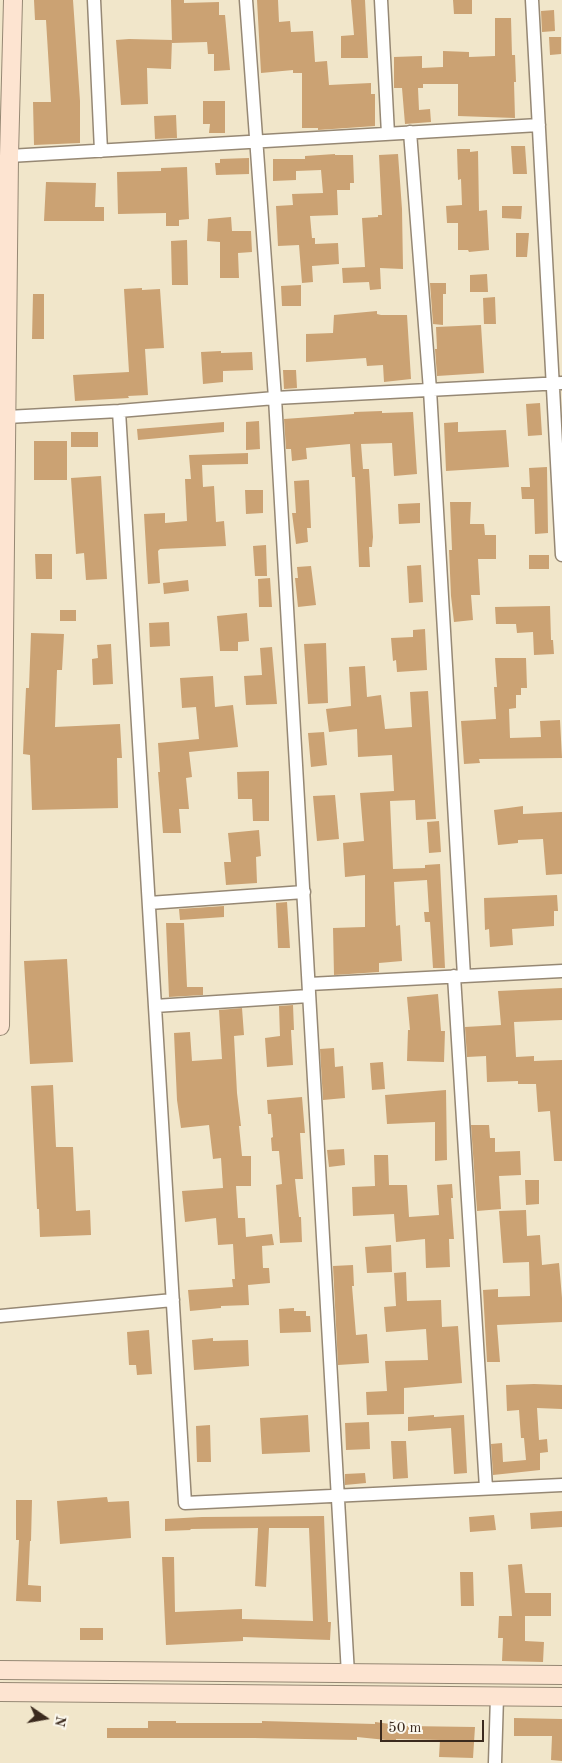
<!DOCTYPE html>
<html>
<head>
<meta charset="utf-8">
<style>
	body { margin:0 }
	#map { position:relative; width:562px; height:1763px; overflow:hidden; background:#f1e6ca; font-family:"Old Standard TT",serif }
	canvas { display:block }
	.north { position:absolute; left:20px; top:1693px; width:50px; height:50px; -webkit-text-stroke:4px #fbf7ec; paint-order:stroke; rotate:102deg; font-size:14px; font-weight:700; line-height:20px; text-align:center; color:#3b2a1e }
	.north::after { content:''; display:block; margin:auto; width:18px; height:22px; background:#3b2a1e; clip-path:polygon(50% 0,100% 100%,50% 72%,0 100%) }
	.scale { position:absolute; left:380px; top:1720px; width:104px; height:22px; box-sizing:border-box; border:2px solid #3b2a1e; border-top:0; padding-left:6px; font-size:15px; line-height:18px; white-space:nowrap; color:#3b2a1e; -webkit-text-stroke:4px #fbf7ec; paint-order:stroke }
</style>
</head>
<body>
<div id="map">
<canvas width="562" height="1763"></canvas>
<div class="north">N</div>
<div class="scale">50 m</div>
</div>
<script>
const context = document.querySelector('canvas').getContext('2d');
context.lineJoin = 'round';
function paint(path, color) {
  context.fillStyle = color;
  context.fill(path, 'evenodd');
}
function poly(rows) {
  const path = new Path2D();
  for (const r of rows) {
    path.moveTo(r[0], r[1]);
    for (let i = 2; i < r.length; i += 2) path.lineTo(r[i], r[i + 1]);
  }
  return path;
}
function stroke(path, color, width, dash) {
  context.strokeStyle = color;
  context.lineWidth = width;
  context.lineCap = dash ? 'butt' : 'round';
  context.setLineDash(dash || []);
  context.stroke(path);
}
paint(poly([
	[34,0,73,0,80,101,80,143,34,145,33,102,51,102,46,20,35,20],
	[171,0,184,0,184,3,219,2,219,15,225,15,230,70,214,71,214,54,208,54,207,42,172,43],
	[257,0,278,0,279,22,290,21,291,32,313,31,315,62,327,61,329,85,371,83,371,94,375,94,375,126,318,130,318,128,302,128,302,73,293,73,293,70,261,73],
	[351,0,365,0,368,58,341,58,341,36,354,35],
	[453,0,472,0,472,14,454,14],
	[554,10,555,31,542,32,541,11],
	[495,18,511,18,512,55,515,55,516,82,514,82,515,118,458,116,458,84,423,84,423,88,418,88,419,110,430,109,431,122,405,124,402,88,394,88,394,57,422,56,422,68,443,67,443,51,469,52,469,57,495,56],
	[549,37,561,37,561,54,550,55],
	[129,39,172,40,171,69,147,68,148,104,121,105,116,40],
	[203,101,225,101,225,133,209,133,210,124,203,124],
	[176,115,177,138,155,139,154,116],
	[511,146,525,146,527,174,513,174],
	[457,149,470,149,470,152,478,151,479,211,487,210,489,250,469,252,468,250,458,250,458,223,447,223,446,206,462,205,461,179,458,180],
	[335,154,335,155,353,155,354,183,350,183,350,190,337,190,338,215,310,216,312,238,315,238,315,244,338,243,339,264,312,266,313,282,302,283,299,245,278,246,276,206,293,205,292,194,323,193,321,170,296,171,296,180,273,181,273,159,305,159,305,156],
	[398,154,402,209,403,269,380,268,381,289,370,290,369,282,343,283,342,268,365,267,362,218,378,217,378,215,382,215,379,155],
	[249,158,249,174,216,175,215,163,220,163,220,159],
	[187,167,189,219,179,220,179,226,166,226,166,213,118,214,117,172,161,171,161,168],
	[46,182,96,183,95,207,104,207,104,221,44,221],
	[502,206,522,206,521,219,502,218],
	[231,217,232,231,251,231,252,252,238,253,239,278,220,278,220,242,207,241,208,219],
	[516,233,529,233,527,257,516,257],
	[187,240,188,285,172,285,171,241],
	[487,274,488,292,470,292,470,275],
	[430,283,446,283,446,294,443,294,443,325,433,324],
	[301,285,301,306,282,306,281,286],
	[142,288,142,290,160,289,164,348,145,349,148,395,128,396,129,398,75,401,73,375,129,372,124,289],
	[33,294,44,294,44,339,32,339],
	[495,297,496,324,484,324,483,298],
	[377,311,377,314,381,315,407,315,411,379,384,382,383,365,367,366,366,358,306,362,306,334,333,333,334,315],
	[481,325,484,373,437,376,435,349,437,349,436,327],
	[221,351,221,353,252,352,253,370,223,371,223,382,203,384,201,352],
	[283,370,296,370,297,388,284,389],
	[540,403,542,435,528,436,526,404],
	[382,411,382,413,413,412,417,474,394,476,392,443,361,444,363,469,369,469,373,537,372,547,369,547,370,567,359,567,355,477,352,477,350,444,306,448,307,459,292,461,291,449,286,449,284,419,354,414,354,412],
	[259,421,260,449,246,450,246,422],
	[224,422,224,432,138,440,137,429],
	[458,422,458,432,506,430,509,467,446,471,444,423],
	[71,432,98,432,98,447,71,447],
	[34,441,67,441,67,480,34,480],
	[248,453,248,464,202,465,203,487,214,486,216,522,224,521,226,546,160,549,158,551,160,583,148,584,144,514,165,513,165,523,187,521,185,479,191,479,189,455],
	[547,467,548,533,535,534,534,499,522,499,521,487,530,487,529,468],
	[101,476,107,579,86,580,84,553,76,554,71,478],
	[309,480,311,528,307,528,308,542,296,544,292,513,296,513,294,481],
	[245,490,263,490,263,513,246,514],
	[450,502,471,502,470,524,484,524,485,535,496,535,496,559,478,559,480,595,471,595,473,620,454,622,451,596,449,550,452,550],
	[420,503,420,523,399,524,398,504],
	[266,545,267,576,255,576,253,546],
	[35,554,52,554,52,579,36,579],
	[529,555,549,555,549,569,529,569],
	[421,565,423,602,409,603,407,566],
	[311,566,316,605,298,607,295,578,298,578,297,567],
	[270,578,272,607,259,607,258,579],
	[188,580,189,591,164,594,163,583],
	[550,606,551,640,553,640,554,654,534,655,533,632,517,633,516,624,496,624,495,607],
	[60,610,76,610,76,621,60,621],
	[247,613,249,641,238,642,238,651,220,651,217,616],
	[169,622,170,646,150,647,149,623],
	[425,629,427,670,397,672,396,660,393,661,391,638,413,637,413,630],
	[31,633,64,634,62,670,57,670,55,727,120,724,122,758,117,758,118,808,32,810,30,755,23,754,26,688,29,688],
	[326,643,328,703,308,704,304,644],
	[111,644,113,684,93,685,92,659,98,658,97,645],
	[272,647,277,704,246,705,244,676,262,675,260,648],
	[495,658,526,658,527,688,521,688,521,695,516,695,516,708,509,709,510,738,541,737,540,721,560,720,562,758,479,759,480,763,464,764,461,721,496,719,494,687,497,687],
	[365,666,367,697,381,695,385,729,412,727,410,692,428,691,436,819,416,820,415,800,390,801,393,869,425,868,425,865,440,864,445,968,433,968,430,922,425,922,424,912,429,912,427,880,394,882,396,926,400,925,402,961,379,963,379,972,334,975,333,928,365,927,365,875,345,877,343,843,364,841,360,793,394,791,392,755,358,757,357,729,329,732,326,709,351,706,349,667],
	[213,676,215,707,233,705,238,747,189,752,192,777,186,778,189,809,179,809,181,833,163,833,158,772,160,772,158,743,199,739,196,707,182,708,180,678],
	[324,732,327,765,311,767,308,733],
	[269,771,269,821,253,821,252,799,238,799,237,772],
	[335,795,339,839,317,841,313,796],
	[523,806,523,814,562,812,562,874,546,875,543,839,518,840,518,843,498,845,494,810],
	[439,821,441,852,429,853,427,822],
	[259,830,261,856,256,857,257,883,226,885,224,862,231,862,228,833],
	[557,895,558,911,554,911,554,926,512,929,513,945,490,947,489,929,485,930,484,898],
	[287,902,290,948,278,948,276,903],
	[224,906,224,917,180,920,179,909],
	[166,923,184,923,187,987,203,987,203,995,169,997],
	[67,959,73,1062,30,1064,24,961],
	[562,988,562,1020,514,1022,516,1057,534,1056,534,1061,562,1060,562,1161,554,1161,550,1111,538,1112,536,1084,518,1084,518,1081,487,1082,486,1056,467,1057,465,1027,501,1025,498,991],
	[438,994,441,1031,445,1031,444,1062,407,1061,408,1030,410,1030,407,997],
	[293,1005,294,1030,291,1030,293,1065,267,1067,265,1038,280,1036,279,1006],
	[242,1008,244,1035,234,1036,237,1093,241,1126,239,1126,242,1156,251,1156,251,1186,236,1186,238,1218,245,1218,246,1237,272,1234,274,1245,262,1246,263,1268,269,1268,270,1283,248,1285,249,1305,221,1306,221,1308,190,1311,188,1290,233,1287,232,1279,235,1279,233,1244,218,1245,216,1218,185,1222,182,1191,223,1188,221,1158,213,1159,209,1125,181,1128,177,1100,174,1033,190,1032,192,1061,222,1059,219,1010],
	[334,1048,335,1067,343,1066,345,1098,323,1100,320,1049],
	[383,1062,385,1089,372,1090,370,1063],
	[53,1085,56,1147,73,1147,76,1211,90,1210,91,1235,40,1237,39,1209,37,1209,31,1086],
	[446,1090,447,1160,435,1161,435,1122,387,1124,385,1095],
	[302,1097,305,1133,300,1133,303,1179,295,1179,299,1217,301,1217,302,1242,280,1243,276,1185,282,1184,279,1151,272,1151,271,1138,273,1137,271,1114,268,1114,267,1100],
	[471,1125,489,1125,490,1138,495,1138,495,1152,520,1151,521,1175,499,1176,501,1209,477,1211],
	[344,1149,345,1165,329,1167,327,1150],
	[374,1155,388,1155,389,1185,407,1185,409,1217,439,1215,437,1185,452,1184,453,1198,451,1198,454,1239,449,1239,450,1267,426,1268,425,1239,396,1242,394,1214,353,1216,352,1187,375,1186],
	[525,1180,539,1180,539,1204,526,1205],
	[526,1210,527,1236,540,1235,542,1265,559,1263,562,1298,562,1322,497,1325,500,1362,487,1362,483,1290,498,1289,498,1297,530,1296,529,1262,503,1263,499,1211],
	[391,1245,392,1272,367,1273,365,1247],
	[353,1265,354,1286,352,1286,356,1335,367,1334,369,1363,338,1365,333,1266],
	[406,1272,407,1301,441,1300,442,1327,458,1326,462,1383,404,1388,404,1414,367,1415,366,1392,387,1391,385,1361,428,1360,426,1329,386,1332,384,1307,396,1306,394,1273],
	[294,1308,294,1311,306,1311,306,1316,310,1316,311,1332,280,1333,279,1309],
	[149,1330,152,1374,137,1375,136,1365,129,1365,127,1332],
	[213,1338,213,1341,248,1340,249,1366,194,1370,192,1340],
	[534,1384,562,1385,562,1409,537,1408,539,1440,547,1439,548,1452,540,1453,540,1470,493,1475,491,1444,502,1443,503,1462,526,1460,524,1438,521,1438,519,1410,507,1411,506,1385],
	[308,1415,310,1452,262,1454,260,1418],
	[434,1415,434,1417,464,1415,467,1473,454,1474,451,1428,408,1431,408,1417],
	[369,1422,370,1449,346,1450,345,1423],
	[210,1425,211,1462,197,1462,196,1426],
	[391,1441,406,1441,408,1478,393,1479],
	[365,1473,366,1483,345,1485,345,1474],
	[107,1497,108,1502,129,1501,131,1538,60,1544,57,1501],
	[16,1500,32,1500,31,1541,30,1541,28,1585,41,1586,41,1602,16,1601,19,1540,16,1540],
	[562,1511,562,1527,531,1529,530,1513],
	[494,1515,496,1530,470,1532,469,1517],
	[324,1516,328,1622,331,1622,330,1640,243,1637,243,1641,166,1645,162,1557,174,1557,175,1612,242,1609,242,1619,313,1621,309,1528,269,1528,266,1587,255,1586,258,1528,190,1529,191,1530,165,1531,165,1519,202,1517],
	[522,1564,525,1593,551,1593,551,1616,525,1616,525,1641,544,1642,543,1662,502,1661,503,1638,498,1638,499,1616,512,1616,508,1565],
	[460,1572,473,1572,474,1606,461,1606],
	[80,1628,103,1628,103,1640,80,1640],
	[514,1718,562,1719,562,1761,551,1760,552,1736,514,1736],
	[148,1721,176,1721,176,1723,262,1723,262,1721,375,1724,375,1722,406,1726,475,1727,473,1758,439,1757,440,1740,396,1739,396,1741,357,1737,357,1740,254,1738,107,1738,107,1728,148,1728]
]), '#cba273');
const minor = poly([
	[94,0,101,151],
	[246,0,275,398,348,1674],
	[381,0,388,134],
	[532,0,562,555],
	[410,132,430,390,464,976],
	[9,156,539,125],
	[119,411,185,1503,562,1485],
	[7,417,119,411,275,398,562,383],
	[149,903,304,892],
	[454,976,486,1488],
	[309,984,562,971],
	[155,1006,309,996],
	[0,1316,173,1300],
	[495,1763,497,1696]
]);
const secondary = poly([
	[0,1026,9,156,13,0],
	[0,1670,562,1675],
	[0,1692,562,1697]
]);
stroke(minor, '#968874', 15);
stroke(secondary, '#968874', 20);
stroke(minor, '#fff', 12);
stroke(secondary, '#fde4d1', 18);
</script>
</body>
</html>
